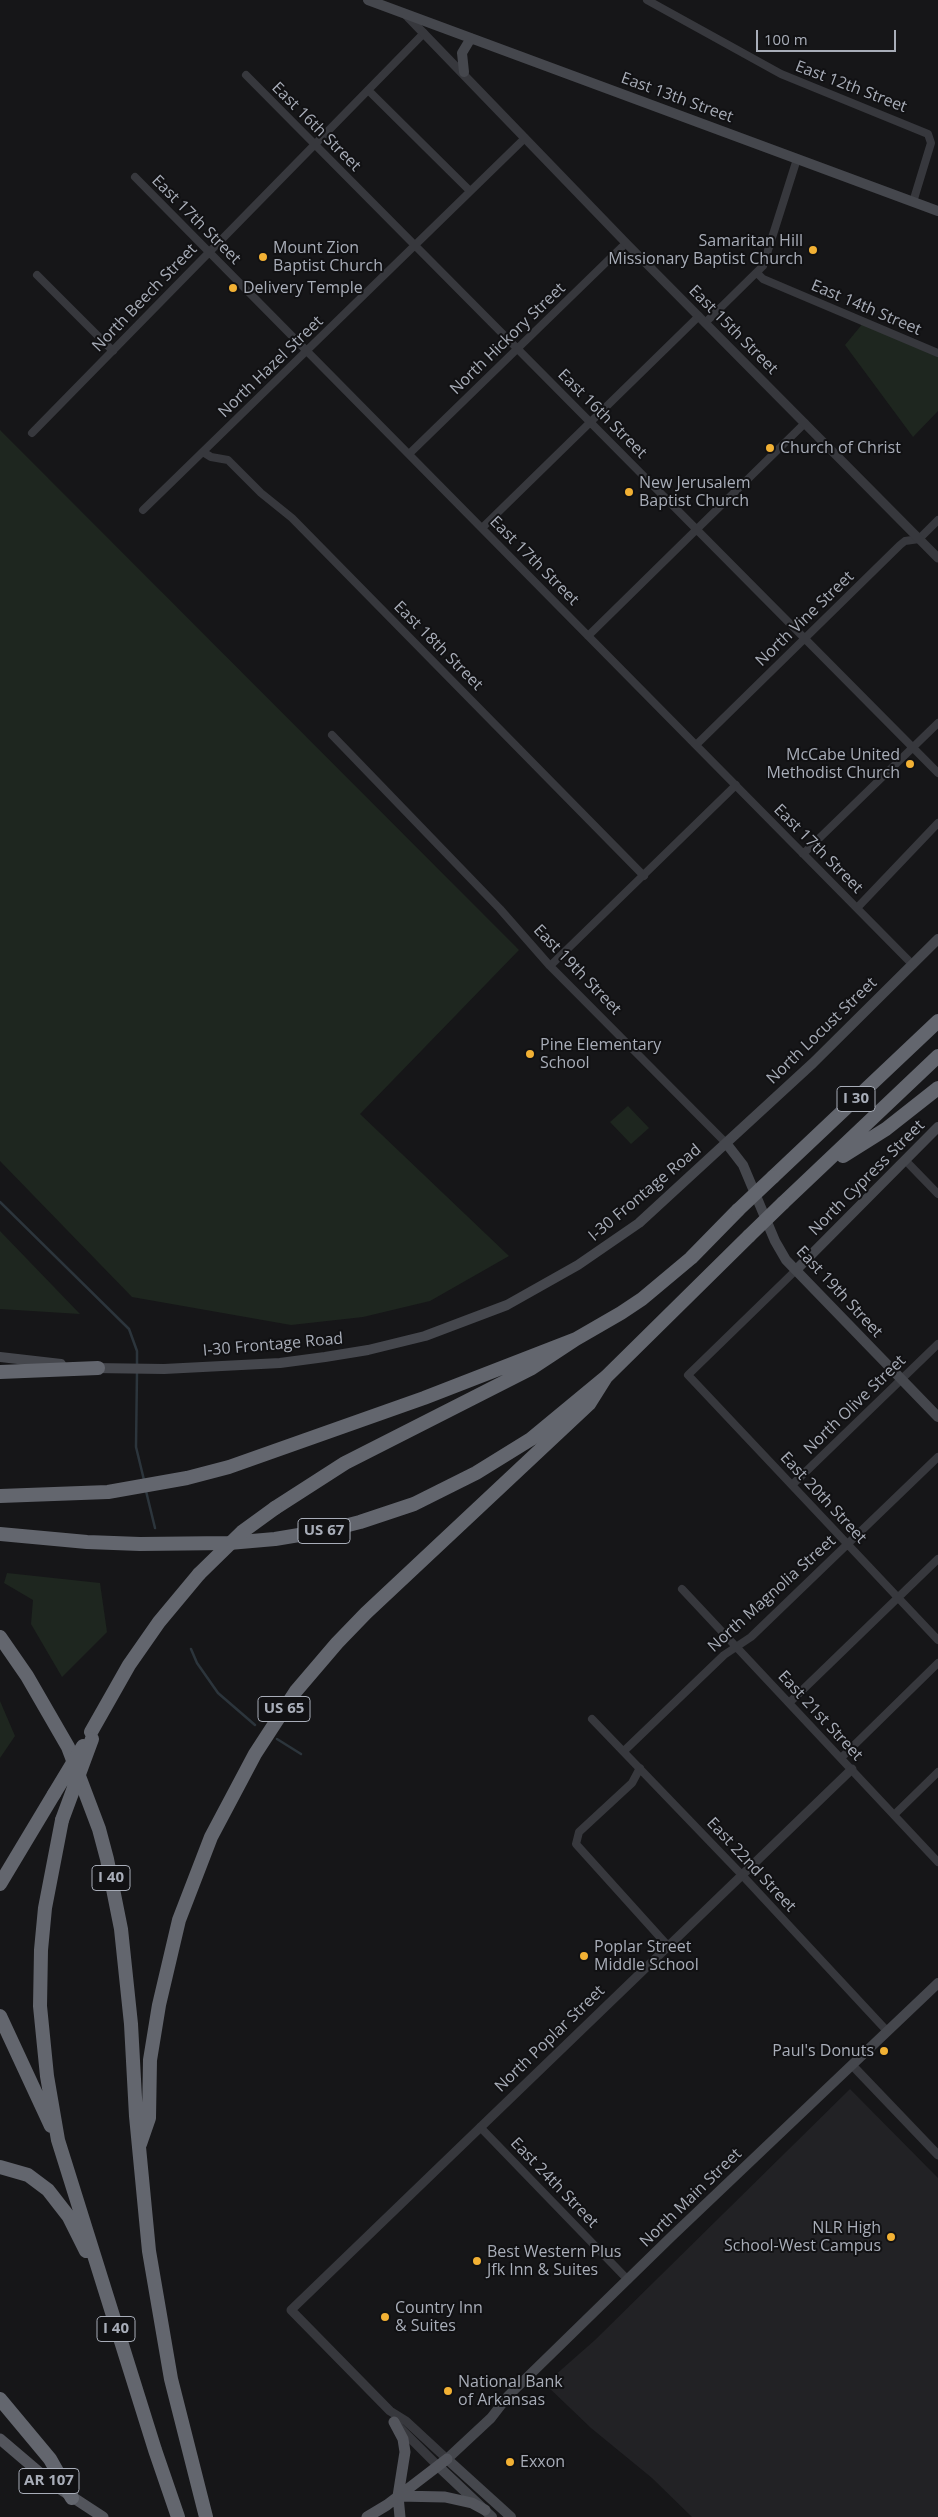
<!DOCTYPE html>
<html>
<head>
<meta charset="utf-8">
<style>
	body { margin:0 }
	#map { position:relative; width:938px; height:2517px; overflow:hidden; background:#161618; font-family:"Open Sans",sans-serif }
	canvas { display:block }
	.scale { position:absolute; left:756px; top:30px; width:140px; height:22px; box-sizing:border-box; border:2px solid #a8adb8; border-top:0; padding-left:6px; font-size:15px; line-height:18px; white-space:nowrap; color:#a8adb8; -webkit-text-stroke:4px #111113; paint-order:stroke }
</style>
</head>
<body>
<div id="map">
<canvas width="938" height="2517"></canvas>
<div class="scale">100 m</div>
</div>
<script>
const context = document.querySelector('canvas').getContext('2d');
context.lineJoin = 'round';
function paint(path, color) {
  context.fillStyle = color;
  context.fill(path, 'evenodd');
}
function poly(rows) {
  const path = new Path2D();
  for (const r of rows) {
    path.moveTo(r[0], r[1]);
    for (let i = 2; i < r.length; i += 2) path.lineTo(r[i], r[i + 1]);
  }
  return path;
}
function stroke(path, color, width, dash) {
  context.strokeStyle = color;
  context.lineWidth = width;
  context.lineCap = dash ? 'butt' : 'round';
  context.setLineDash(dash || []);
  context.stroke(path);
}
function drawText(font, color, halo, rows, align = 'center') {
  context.font = font + ' "Open Sans",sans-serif';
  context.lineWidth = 4;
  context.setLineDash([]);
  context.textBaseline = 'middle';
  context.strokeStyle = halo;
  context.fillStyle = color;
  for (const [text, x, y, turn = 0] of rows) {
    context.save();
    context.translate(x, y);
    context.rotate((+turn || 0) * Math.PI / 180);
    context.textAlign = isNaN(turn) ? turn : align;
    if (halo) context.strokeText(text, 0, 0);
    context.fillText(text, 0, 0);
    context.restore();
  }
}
paint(poly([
	[850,2089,938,2178,938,2517,692,2517,652,2478,591,2428,545,2384,595,2340]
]), '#222225');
paint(poly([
	[864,322,938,353,938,411,913,437,845,345],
	[0,430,519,950,360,1114,509,1256,430,1301,363,1317,291,1325,132,1297,0,1161],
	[628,1106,649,1128,631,1144,610,1122],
	[0,1231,80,1314,0,1309],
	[7,1573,100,1583,107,1632,62,1677,31,1624,33,1600,4,1583],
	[0,1701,15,1736,0,1758]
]), '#1e261f');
stroke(poly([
	[0,1202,129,1329,137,1351,137,1366],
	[137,1372,136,1447,144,1480],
	[146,1491,155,1528],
	[191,1649,197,1663,218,1693,255,1725],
	[277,1739,301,1754]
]), '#2c353c', 2.5);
stroke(poly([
	[647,0,781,74,928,134,931,143,913,202],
	[246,75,938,773],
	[368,90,470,191],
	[135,177,913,965],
	[757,273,763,279,938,353],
	[37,275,113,351],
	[705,323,763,266,797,159],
	[32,433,424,33],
	[203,452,211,457,228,460,261,493,292,518,644,876],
	[409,454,626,243],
	[143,510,525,138],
	[482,528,699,316],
	[588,636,805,423],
	[332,735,500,909,550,966,726,1143],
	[696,745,900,545,905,541,919,539,938,520],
	[803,854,938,723],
	[857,908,938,823],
	[550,966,736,785],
	[905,1160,938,1194],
	[796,1270,688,1375,938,1640],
	[792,1485,938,1344],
	[682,1589,938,1862],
	[789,1703,938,1559],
	[592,1719,742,1875,887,2031],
	[624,1751,724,1655,751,1637,938,1457],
	[841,1758,938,1663],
	[640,1768,632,1783,579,1832,576,1844,668,1946],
	[895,1814,938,1772],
	[480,2127,628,2280]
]), '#37383d', 8);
stroke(poly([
	[405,14,626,243,938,558],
	[852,2065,938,2155],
	[398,2426,438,2466],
	[447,2459,406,2421,390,2411,291,2310,852,1769]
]), '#37383d', 9);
stroke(poly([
	[368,0,938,211],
	[464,72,462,53,471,38],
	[726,1143,743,1165,775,1241,786,1260,938,1417],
	[796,1270,938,1127],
	[0,1357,61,1364],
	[93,1368,164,1369,280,1363,325,1357,368,1350,425,1336,507,1305,578,1265,639,1223,813,1063,938,939],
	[438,2466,492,2517],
	[511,2517,447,2459,491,2418,508,2396,671,2237,938,1983]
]), '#45474d', 10);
stroke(poly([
	[394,2422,403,2439,405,2452,398,2496,400,2517],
	[0,2439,54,2485,103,2517],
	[398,2496,445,2497,472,2503,485,2510],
	[367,2517,387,2505,447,2459]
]), '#53555c', 11);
stroke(poly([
	[843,1156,886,1129,938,1088],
	[773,1177,938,1021],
	[783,1203,938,1056],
	[0,1372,98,1368],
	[0,1496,108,1492,187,1478,229,1467,424,1398,576,1339],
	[275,1508,345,1463,532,1368,576,1339,621,1313,642,1299,691,1258,738,1210],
	[0,1534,87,1542,140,1544,229,1543,275,1539,329,1530,360,1522,414,1504,476,1473,531,1439,606,1377,749,1236],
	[0,1637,27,1676,68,1747,99,1829,107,1859,121,1929,131,2024,136,2116,149,2251,171,2379,206,2517],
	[91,1732,129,1665,159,1622,199,1574],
	[62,1820,45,1908,41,1950,40,2006,47,2076,58,2140,155,2450,178,2517],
	[0,1884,54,1794],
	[0,2016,51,2126],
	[140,2144,149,2118,150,2060,159,2005,179,1920,211,1837,255,1754,296,1691,337,1643,366,1613,589,1404,606,1377],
	[0,2167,28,2175,48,2190,69,2217,86,2251],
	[0,2399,50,2459,72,2498]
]), '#63666e', 14);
stroke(poly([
	[738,1210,773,1177],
	[749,1236,783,1203],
	[199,1574,242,1532,275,1508],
	[54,1794,83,1746],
	[62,1820,92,1739]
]), '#63666e', 14);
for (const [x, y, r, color] of [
	[813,250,5,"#f2b134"],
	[263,257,5,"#f2b134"],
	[233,288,5,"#f2b134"],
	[770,448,5,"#f2b134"],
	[629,492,5,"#f2b134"],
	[910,764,5,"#f2b134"],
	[530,1054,5,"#f2b134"],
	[584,1956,5,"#f2b134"],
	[884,2051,5,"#f2b134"],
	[891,2237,5,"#f2b134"],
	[477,2261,5,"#f2b134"],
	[385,2317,5,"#f2b134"],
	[448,2391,5,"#f2b134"],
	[510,2462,5,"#f2b134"]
]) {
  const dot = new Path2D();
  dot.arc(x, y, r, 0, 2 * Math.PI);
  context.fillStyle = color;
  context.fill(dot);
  stroke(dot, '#111113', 2);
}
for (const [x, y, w] of [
	[856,1099,38],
	[324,1531,52],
	[284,1709,52],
	[111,1878,38],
	[116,2329,38],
	[49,2481,60]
]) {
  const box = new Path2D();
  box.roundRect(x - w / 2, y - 12.5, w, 25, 4);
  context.fillStyle = '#111113';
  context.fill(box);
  stroke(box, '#a8adb8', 1);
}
drawText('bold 15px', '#a8adb8', null, [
	["I 30",856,1099],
	["US 67",324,1531],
	["US 65",284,1709],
	["I 40",111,1878],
	["I 40",116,2329],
	["AR 107",49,2481]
]);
drawText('16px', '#a8adb8', '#111113', [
	["East 12th Street",851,87,21],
	["East 13th Street",677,98,20],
	["East 16th Street",316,127,45],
	["East 17th Street",196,220,45],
	["North Beech Street",145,298,-46],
	["East 14th Street",866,308,23],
	["East 15th Street",733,330,45],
	["North Hickory Street",508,339,-44],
	["North Hazel Street",271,367,-44],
	["East 16th Street",602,414,45],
	["East 17th Street",534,561,45],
	["North Vine Street",805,619,-44],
	["East 18th Street",438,646,45],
	["East 17th Street",818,849,45],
	["East 19th Street",577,970,46],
	["North Locust Street",822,1031,-44],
	["North Cypress Street",867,1178,-45],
	["I-30 Frontage Road",645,1193,-40],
	["East 19th Street",839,1292,47],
	["I-30 Frontage Road",273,1345,-5],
	["North Olive Street",855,1405,-44],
	["East 20th Street",823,1498,47],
	["North Magnolia Street",772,1594,-42],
	["East 21st Street",820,1716,47],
	["East 22nd Street",751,1865,47],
	["North Poplar Street",550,2039,-44],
	["East 24th Street",554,2183,46],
	["North Main Street",691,2198,-44]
]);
drawText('16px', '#a8adb8', '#111113', [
	["Samaritan Hill",803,241,"right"],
	["Missionary Baptist Church",803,259,"right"],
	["Mount Zion",273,248],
	["Baptist Church",273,266],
	["Delivery Temple",243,288],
	["Church of Christ",780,448],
	["New Jerusalem",639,483],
	["Baptist Church",639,501],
	["McCabe United",900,755,"right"],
	["Methodist Church",900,773,"right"],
	["Pine Elementary",540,1045],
	["School",540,1063],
	["Poplar Street",594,1947],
	["Middle School",594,1965],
	["Paul's Donuts",874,2051,"right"],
	["NLR High",881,2228,"right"],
	["School-West Campus",881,2246,"right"],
	["Best Western Plus",487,2252],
	["Jfk Inn & Suites",487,2270],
	["Country Inn",395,2308],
	["& Suites",395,2326],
	["National Bank",458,2382],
	["of Arkansas",458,2400],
	["Exxon",520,2462]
], 'left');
</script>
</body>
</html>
